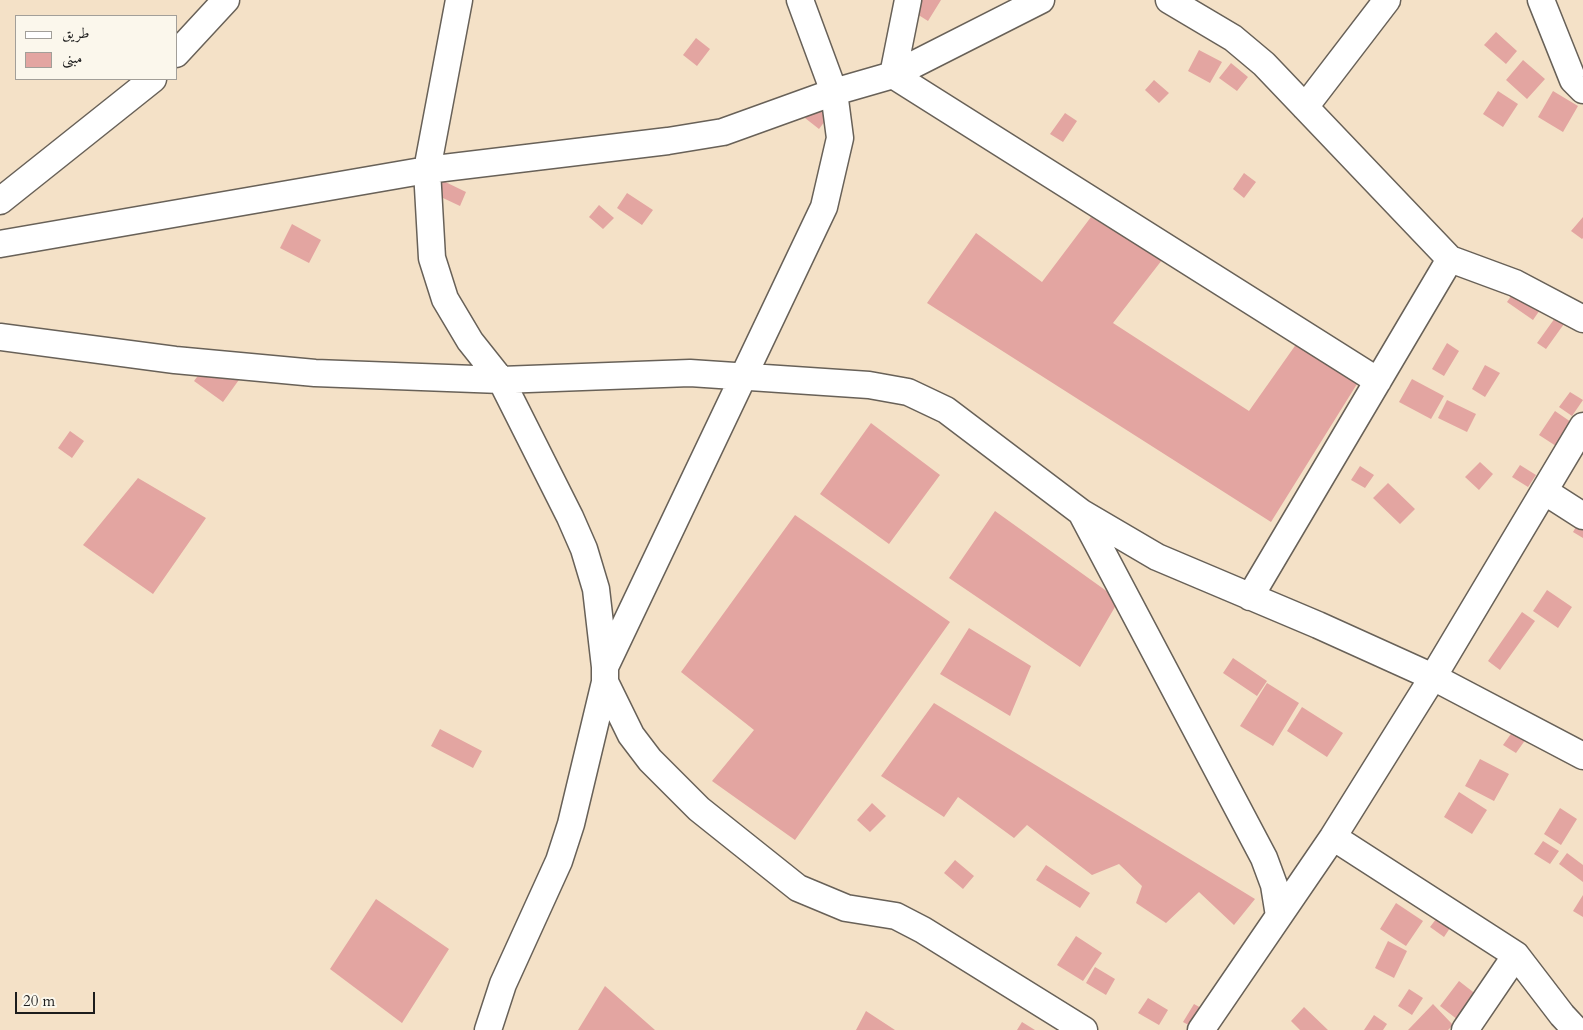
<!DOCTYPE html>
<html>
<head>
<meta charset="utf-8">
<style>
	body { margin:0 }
	#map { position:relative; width:1583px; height:1030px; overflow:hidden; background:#f4e1c7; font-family:Cardo,Amiri,serif }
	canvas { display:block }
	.legend { position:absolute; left:15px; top:15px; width:162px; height:65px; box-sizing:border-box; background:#fbf7ec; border:1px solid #a29f99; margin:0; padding:6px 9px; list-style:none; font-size:15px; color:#1c1c1c }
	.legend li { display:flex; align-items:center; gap:10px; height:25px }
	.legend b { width:25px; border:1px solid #a29f99 }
	.scale { position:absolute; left:15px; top:992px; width:80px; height:22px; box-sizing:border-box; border:2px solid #1c1c1c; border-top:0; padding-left:6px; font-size:15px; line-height:18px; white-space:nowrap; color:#1c1c1c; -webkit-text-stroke:4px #fbf7ec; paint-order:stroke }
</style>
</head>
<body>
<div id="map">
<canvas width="1583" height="1030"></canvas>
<ul class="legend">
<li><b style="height:6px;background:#fff"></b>طريق</li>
<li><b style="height:14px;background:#e3a5a1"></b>مبنى</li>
</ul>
<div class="scale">20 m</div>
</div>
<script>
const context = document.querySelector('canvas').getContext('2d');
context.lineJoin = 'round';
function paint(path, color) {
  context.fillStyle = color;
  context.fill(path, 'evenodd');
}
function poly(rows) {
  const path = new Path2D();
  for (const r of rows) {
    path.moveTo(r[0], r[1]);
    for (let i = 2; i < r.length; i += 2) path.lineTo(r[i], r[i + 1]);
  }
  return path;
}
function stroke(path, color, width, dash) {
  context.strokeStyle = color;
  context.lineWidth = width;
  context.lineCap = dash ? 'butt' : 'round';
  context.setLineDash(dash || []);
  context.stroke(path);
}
paint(poly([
	[899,0,941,0,928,21,898,2],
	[1496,32,1517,51,1506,64,1484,45],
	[696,38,710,49,697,66,683,55],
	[1199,50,1222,62,1210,83,1188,71],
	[1523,60,1545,79,1527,99,1506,80],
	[1231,63,1248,77,1237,91,1219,78],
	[1154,80,1169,93,1159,103,1145,90],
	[1498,91,1518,104,1503,127,1483,114],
	[1553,91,1578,106,1563,132,1538,117],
	[817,102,831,113,819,129,805,118],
	[1065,113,1077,121,1063,142,1050,134],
	[1244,173,1256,182,1244,198,1233,189],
	[433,176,466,192,460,206,426,190],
	[627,193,653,210,642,225,617,208],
	[599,205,614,218,603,229,589,217],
	[1091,217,1162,260,1113,323,1249,411,1297,343,1357,384,1271,522,927,303,976,233,1042,282],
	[1583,217,1583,238,1582,239,1571,231],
	[292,224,321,240,309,263,280,248],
	[1518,286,1544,304,1533,320,1507,302],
	[1555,318,1564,324,1546,349,1537,343],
	[1447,343,1459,351,1444,376,1432,369],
	[213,356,241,377,223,402,194,381],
	[1485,365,1500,373,1485,397,1472,389],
	[1412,379,1444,396,1431,419,1399,402],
	[1570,392,1583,400,1572,416,1559,407],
	[1447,400,1476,414,1467,432,1438,418],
	[1555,411,1571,422,1556,446,1539,435],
	[871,423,940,475,889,544,820,494],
	[70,431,84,441,72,458,58,448],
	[1480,462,1493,474,1479,490,1465,477],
	[1520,465,1536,475,1528,487,1512,477],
	[1360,466,1374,475,1365,488,1351,480],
	[138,478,206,518,153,594,83,545],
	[1388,483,1415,509,1400,524,1373,498],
	[995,511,1119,600,1080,667,949,578],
	[795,515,950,622,795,840,712,781,754,730,681,672],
	[1583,515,1583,538,1573,532],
	[1547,590,1572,607,1558,628,1533,611],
	[1522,612,1535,621,1500,670,1488,661],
	[969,628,1031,666,1010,716,940,674],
	[1233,658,1267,681,1257,696,1223,673],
	[1267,683,1299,703,1273,746,1240,726],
	[934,703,1255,899,1234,925,1199,892,1166,923,1136,903,1142,886,1119,864,1092,875,1027,825,1014,838,958,797,944,817,881,776],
	[1302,707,1343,733,1327,757,1287,731],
	[440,729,482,751,473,768,431,746],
	[1513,731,1526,739,1516,753,1503,745],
	[1480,759,1509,774,1494,801,1465,786],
	[1459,792,1487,810,1472,834,1444,817],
	[872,803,886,816,870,832,857,820],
	[1560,808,1577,819,1561,845,1544,834],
	[1543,841,1559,851,1550,864,1534,854],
	[1567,853,1583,865,1583,882,1559,864],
	[955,860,974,876,963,889,944,873],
	[1046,865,1090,893,1080,908,1036,880],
	[1583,895,1583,917,1573,911],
	[376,899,449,949,402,1023,330,969],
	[1396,903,1423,921,1406,946,1380,929],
	[1439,915,1452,925,1444,937,1430,927],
	[1076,936,1102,953,1083,981,1057,965],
	[1388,941,1407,951,1394,978,1375,968],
	[1095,967,1115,979,1106,995,1086,983],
	[1459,981,1477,995,1458,1020,1440,1006],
	[605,986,655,1030,578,1030],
	[1409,989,1423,998,1412,1015,1398,1006],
	[1148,998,1168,1010,1159,1025,1138,1013],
	[1194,1004,1210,1013,1198,1030,1183,1022],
	[1433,1004,1453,1025,1448,1030,1408,1030],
	[1304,1007,1328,1030,1300,1030,1291,1021],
	[866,1011,895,1030,856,1030],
	[1374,1015,1387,1024,1383,1030,1364,1030],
	[1022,1022,1035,1030,1017,1030]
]), '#e3a5a1');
const minor = poly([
	[459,0,427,170,432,258,445,299,470,341,501,380,570,517,584,549,596,589,605,667,605,682,571,824,559,861,503,984,488,1030],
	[1169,0,1233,38,1264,64,1450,259,1515,283,1583,319],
	[1541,0,1573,80,1583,90],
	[176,54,226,0],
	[893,75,1378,381],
	[893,75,908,0],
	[1305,107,1387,0],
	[0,201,153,79],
	[0,244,427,170,668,141,723,132,834,92,893,75,1041,0],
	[0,337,175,360,315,373,501,380,690,373,869,385,908,392,946,410,1082,513,1157,557,1318,625,1433,677,1583,756],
	[1544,491,1583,516],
	[1082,514,1264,858,1274,885,1279,916],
	[1250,597,1450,259],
	[605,667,824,207,840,138,834,92,800,0],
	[605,682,631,735,650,760,699,809,798,888,846,908,896,916,923,930,1084,1030],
	[1333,837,1516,955,1562,1015,1576,1030],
	[1201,1030,1333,837,1433,677,1583,426],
	[1465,1030,1516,955]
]);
stroke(minor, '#686158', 29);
stroke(minor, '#fff', 26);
</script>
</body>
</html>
